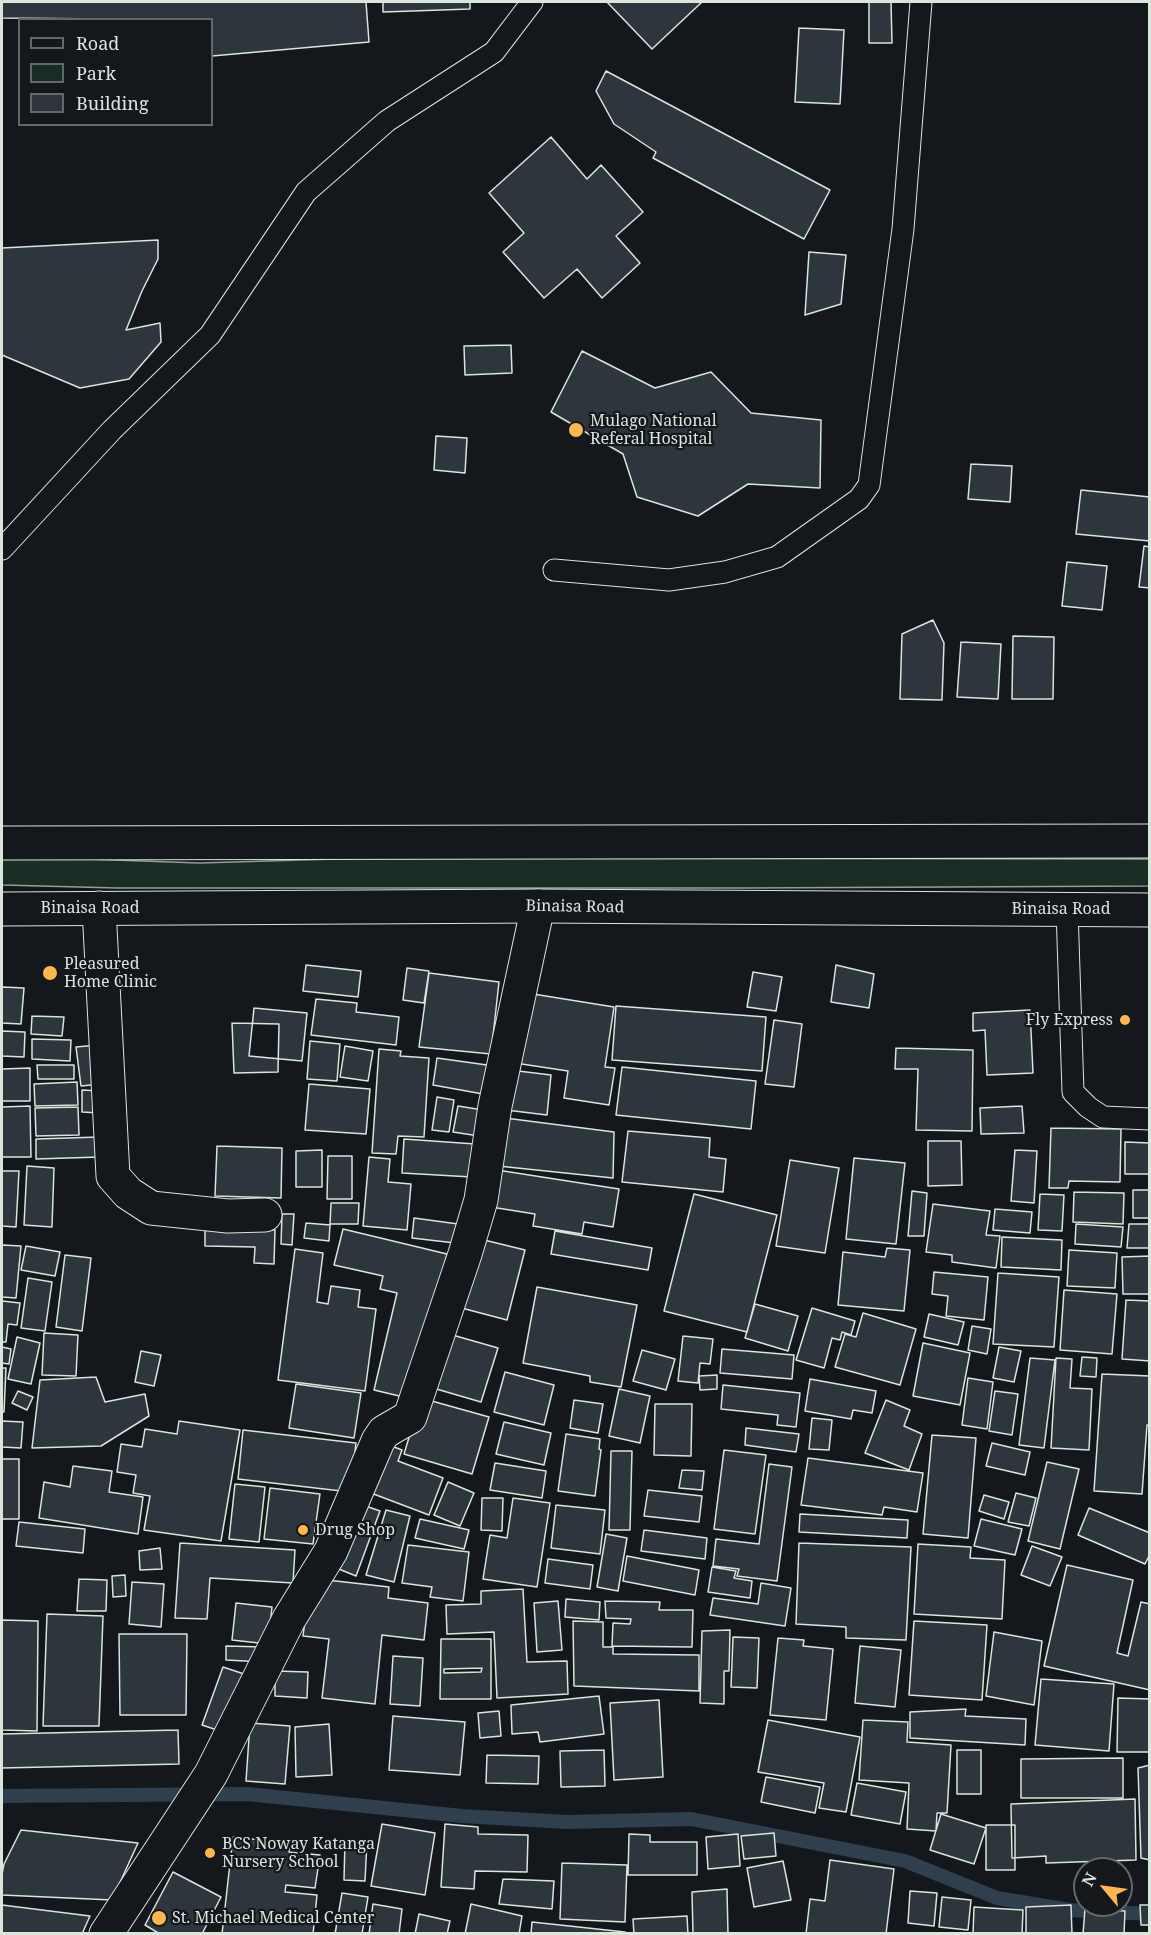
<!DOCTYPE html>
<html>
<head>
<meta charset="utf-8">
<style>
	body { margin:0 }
	#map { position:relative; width:1151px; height:1935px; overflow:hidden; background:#14181c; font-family:"Noto Serif",serif }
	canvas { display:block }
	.frame { position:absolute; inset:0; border:3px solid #d8e6dc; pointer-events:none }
	.legend { position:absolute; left:18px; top:18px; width:195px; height:108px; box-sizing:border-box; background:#14181c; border:2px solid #626a69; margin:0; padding:8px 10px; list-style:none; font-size:18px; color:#d8e6dc }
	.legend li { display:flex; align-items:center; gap:12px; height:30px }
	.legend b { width:30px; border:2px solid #626a69 }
	.north { position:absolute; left:1073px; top:1857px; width:60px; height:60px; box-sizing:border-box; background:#14181c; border:2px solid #626a69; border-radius:50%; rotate:299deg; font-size:16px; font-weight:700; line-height:24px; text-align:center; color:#d8e6dc }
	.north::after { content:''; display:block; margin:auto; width:21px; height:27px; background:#ffb74d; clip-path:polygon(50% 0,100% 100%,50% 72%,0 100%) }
</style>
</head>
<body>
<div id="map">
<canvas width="1151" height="1935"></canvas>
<div class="frame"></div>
<ul class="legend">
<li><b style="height:8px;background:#14181c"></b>Road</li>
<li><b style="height:16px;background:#1a2d24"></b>Park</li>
<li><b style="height:16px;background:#2c363c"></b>Building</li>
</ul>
<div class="north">N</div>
</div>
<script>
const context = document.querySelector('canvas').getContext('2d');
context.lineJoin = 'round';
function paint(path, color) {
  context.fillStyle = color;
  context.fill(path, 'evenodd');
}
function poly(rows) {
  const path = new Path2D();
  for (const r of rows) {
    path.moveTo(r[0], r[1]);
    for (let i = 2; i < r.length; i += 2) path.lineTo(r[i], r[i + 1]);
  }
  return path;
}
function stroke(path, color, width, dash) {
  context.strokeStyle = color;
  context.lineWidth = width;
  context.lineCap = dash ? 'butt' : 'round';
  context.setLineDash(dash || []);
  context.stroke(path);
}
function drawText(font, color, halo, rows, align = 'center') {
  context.font = font + ' "Noto Serif",serif';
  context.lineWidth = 4.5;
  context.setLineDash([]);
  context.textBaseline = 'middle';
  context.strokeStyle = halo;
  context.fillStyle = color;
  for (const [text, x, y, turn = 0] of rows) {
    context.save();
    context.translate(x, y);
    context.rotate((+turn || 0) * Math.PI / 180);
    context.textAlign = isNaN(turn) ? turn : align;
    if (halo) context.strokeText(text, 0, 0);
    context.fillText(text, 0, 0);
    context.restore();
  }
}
const green = poly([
	[2,856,199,863,370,858,1150,859,1149,886,747,888,117,888,2,885,2,856]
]);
paint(green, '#1a2d24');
stroke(green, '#939e99', 1.5);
stroke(poly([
	[2,1796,247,1794,462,1816,567,1822,691,1819,905,1861,997,1898,1070,1910,1150,1914]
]), '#2f3f4d', 14);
const building = poly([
	[2,2,366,2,369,42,212,56,212,20,2,18,2,2],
	[383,2,470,2,470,9,383,12,383,2],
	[607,2,702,2,652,49,607,2],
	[869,2,891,2,892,43,869,43,869,2],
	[799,28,844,30,840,104,795,102,799,28],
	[606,71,830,190,804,239,653,158,656,152,614,124,596,91,606,71],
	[551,137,587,179,601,165,643,212,616,236,640,263,602,298,577,269,544,298,503,252,524,233,489,193,551,137],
	[158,240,158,259,142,291,126,330,160,323,161,342,129,379,80,388,2,355,2,248,158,240],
	[809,252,846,255,841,304,805,315,809,252],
	[511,345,512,373,465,375,464,346,511,345],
	[582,351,655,388,711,372,751,413,821,420,820,488,748,484,698,516,637,497,623,454,551,412,582,351],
	[436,436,467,438,465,473,434,470,436,436],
	[971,464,1012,466,1010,502,968,499,971,464],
	[1081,490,1150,497,1150,541,1076,534,1081,490],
	[1144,546,1150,547,1150,588,1139,587,1144,546],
	[1067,562,1107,566,1102,610,1062,606,1067,562],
	[933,620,944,643,942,700,900,699,902,634,933,620],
	[1013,636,1054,637,1053,699,1012,699,1013,636],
	[961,642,1001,644,998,699,957,697,961,642],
	[306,965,361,971,358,997,303,991,306,965],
	[836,965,874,974,869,1008,831,1002,836,965],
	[407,968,429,971,424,1003,403,1000,407,968],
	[753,972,782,977,776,1011,747,1007,753,972],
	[429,973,499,982,491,1054,419,1047,429,973],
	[2,987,24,988,21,1024,2,1023,2,987],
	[527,993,614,1007,605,1067,615,1068,609,1105,564,1098,568,1071,515,1063,527,993],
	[316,999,357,1003,356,1012,399,1017,396,1045,311,1035,316,999],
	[616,1006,766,1017,762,1071,612,1060,616,1006],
	[254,1008,307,1013,302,1061,249,1056,254,1008],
	[1030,1010,1033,1073,987,1075,985,1030,973,1031,973,1013,1030,1010],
	[32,1016,64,1017,62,1036,31,1034,32,1016],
	[774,1020,802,1024,794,1087,765,1084,774,1020],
	[232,1023,279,1024,278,1072,234,1073,232,1023],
	[2,1031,25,1032,24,1057,2,1056,2,1031],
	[32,1039,71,1040,70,1061,32,1059,32,1039],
	[310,1041,340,1044,337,1081,307,1079,310,1041],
	[98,1045,102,1084,81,1086,76,1047,98,1045],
	[345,1046,373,1051,368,1081,340,1077,345,1046],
	[896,1048,973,1050,972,1131,916,1130,918,1069,895,1069,896,1048],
	[379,1049,401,1051,400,1056,429,1058,424,1137,398,1136,396,1154,372,1153,379,1049],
	[437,1058,487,1065,483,1094,433,1085,437,1058],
	[37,1065,74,1065,74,1079,38,1079,37,1065],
	[622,1067,756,1081,751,1129,616,1115,622,1067],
	[30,1068,30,1101,2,1101,2,1069,30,1068],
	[510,1070,551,1075,547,1115,506,1110,510,1070],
	[77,1082,78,1105,35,1106,34,1084,77,1082],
	[309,1084,370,1089,366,1134,305,1130,309,1084],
	[82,1090,102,1091,100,1113,82,1112,82,1090],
	[437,1097,454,1100,449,1132,432,1130,437,1097],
	[30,1106,31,1157,2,1157,2,1107,30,1106],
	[458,1106,483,1110,479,1136,453,1132,458,1106],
	[1022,1106,1024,1133,981,1134,980,1108,1022,1106],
	[78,1107,79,1135,36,1136,35,1108,78,1107],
	[505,1118,614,1132,613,1178,498,1166,505,1118],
	[1051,1128,1121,1129,1120,1182,1069,1181,1068,1188,1049,1188,1051,1128],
	[628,1131,710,1138,709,1157,726,1159,723,1192,622,1182,628,1131],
	[99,1137,100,1157,36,1159,36,1139,99,1137],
	[404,1139,475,1144,472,1177,402,1173,404,1139],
	[928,1141,961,1141,962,1185,928,1186,928,1141],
	[1125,1142,1150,1143,1150,1174,1125,1174,1125,1142],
	[217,1146,282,1148,281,1198,215,1196,217,1146],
	[322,1150,322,1187,296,1187,296,1151,322,1150],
	[1015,1150,1037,1151,1034,1203,1011,1201,1015,1150],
	[328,1156,352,1156,352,1199,327,1199,328,1156],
	[369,1157,390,1159,388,1182,411,1184,407,1230,363,1226,369,1157],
	[854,1158,905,1163,896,1244,846,1239,854,1158],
	[790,1160,839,1168,825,1253,776,1246,790,1160],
	[27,1166,54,1168,52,1227,24,1225,27,1166],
	[497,1170,619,1189,613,1227,584,1222,582,1234,533,1226,535,1214,491,1207,497,1170],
	[2,1171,19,1171,16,1227,2,1226,2,1171],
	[1133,1190,1150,1190,1150,1218,1133,1218,1133,1190],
	[912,1191,927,1193,924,1236,908,1236,912,1191],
	[1074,1192,1124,1193,1123,1224,1073,1222,1074,1192],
	[694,1194,777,1215,747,1332,664,1311,694,1194],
	[1040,1194,1064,1195,1062,1231,1038,1230,1040,1194],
	[331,1203,359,1203,358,1224,330,1224,331,1203],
	[933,1204,990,1211,986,1235,1000,1236,996,1268,952,1262,952,1255,926,1252,933,1204],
	[995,1209,1032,1212,1030,1233,993,1230,995,1209],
	[282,1214,294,1214,292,1245,281,1244,282,1214],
	[414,1218,458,1224,455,1243,412,1238,414,1218],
	[306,1223,330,1225,329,1241,304,1238,306,1223],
	[1076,1224,1123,1227,1121,1247,1075,1244,1076,1224],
	[1129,1224,1150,1224,1150,1248,1127,1248,1129,1224],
	[205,1229,275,1230,274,1264,254,1263,255,1247,205,1246,205,1229],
	[343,1229,447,1254,412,1399,374,1390,397,1293,380,1289,383,1276,334,1265,343,1229],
	[555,1231,652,1248,648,1270,551,1254,555,1231],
	[472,1237,525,1250,507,1320,454,1306,472,1237],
	[1002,1237,1062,1240,1061,1270,1001,1267,1002,1237],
	[2,1245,21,1246,16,1298,2,1297,2,1245],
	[26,1246,60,1252,55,1276,21,1270,26,1246],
	[887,1248,910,1250,904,1311,838,1305,843,1252,885,1257,887,1248],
	[295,1249,323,1253,317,1302,328,1304,331,1286,360,1290,358,1307,376,1309,365,1391,278,1380,295,1249],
	[1069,1250,1117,1253,1115,1288,1067,1286,1069,1250],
	[65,1255,91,1258,82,1331,56,1327,65,1255],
	[1150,1256,1150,1294,1123,1294,1122,1257,1150,1256],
	[934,1272,988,1277,984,1320,946,1316,948,1296,932,1294,934,1272],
	[998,1273,1059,1277,1054,1347,993,1344,998,1273],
	[28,1278,52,1282,45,1331,21,1328,28,1278],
	[537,1287,637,1305,621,1387,590,1382,590,1376,523,1363,537,1287],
	[1064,1290,1117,1294,1112,1354,1060,1350,1064,1290],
	[1126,1300,1150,1301,1150,1361,1122,1359,1126,1300],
	[2,1301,20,1303,17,1325,8,1324,6,1342,2,1342,2,1301],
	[755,1304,798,1316,788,1351,745,1338,755,1304],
	[812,1308,855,1321,851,1335,842,1332,840,1340,832,1338,824,1368,796,1360,812,1308],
	[863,1313,916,1329,900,1385,835,1367,845,1334,856,1337,863,1313],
	[929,1314,964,1322,958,1345,924,1337,929,1314],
	[972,1326,991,1329,987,1354,968,1350,972,1326],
	[44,1333,78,1335,76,1376,42,1375,44,1333],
	[449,1334,498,1348,481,1402,433,1388,449,1334],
	[683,1336,713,1339,710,1364,700,1363,698,1383,678,1381,683,1336],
	[17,1337,40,1343,31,1384,8,1379,17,1337],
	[923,1343,970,1353,960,1405,913,1396,923,1343],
	[2,1347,11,1349,9,1364,2,1363,2,1347],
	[999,1347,1021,1351,1014,1382,993,1378,999,1347],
	[722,1349,794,1355,792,1379,720,1373,722,1349],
	[642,1350,675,1359,666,1390,633,1381,642,1350],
	[141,1351,161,1355,154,1386,135,1382,141,1351],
	[1082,1357,1097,1358,1096,1377,1080,1376,1082,1357],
	[1030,1358,1055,1360,1044,1448,1019,1445,1030,1358],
	[1056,1358,1072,1359,1070,1388,1092,1389,1089,1450,1051,1448,1056,1358],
	[2,1368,6,1368,4,1412,2,1412,2,1368],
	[505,1372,554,1385,544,1425,494,1412,505,1372],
	[1102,1374,1150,1376,1150,1425,1147,1425,1142,1494,1094,1491,1102,1374],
	[717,1375,717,1389,700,1390,699,1376,717,1375],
	[96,1377,105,1402,145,1394,149,1416,101,1446,32,1448,40,1380,96,1377],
	[968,1378,993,1382,987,1429,962,1425,968,1378],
	[810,1379,876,1391,872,1413,853,1410,851,1419,805,1411,810,1379],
	[296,1384,361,1393,354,1438,289,1428,296,1384],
	[723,1385,800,1393,796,1427,777,1425,778,1415,721,1409,723,1385],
	[619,1389,650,1396,640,1443,609,1436,619,1389],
	[18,1391,33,1397,27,1410,12,1403,18,1391],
	[995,1391,1018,1394,1012,1435,989,1431,995,1391],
	[421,1398,489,1417,472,1474,404,1454,421,1398],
	[574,1400,603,1404,598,1433,570,1428,574,1400],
	[886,1400,910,1410,904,1426,922,1434,909,1470,865,1453,886,1400],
	[655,1404,692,1404,691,1456,654,1455,655,1404],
	[812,1418,832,1420,829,1450,809,1449,812,1418],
	[2,1421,23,1422,21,1448,2,1447,2,1421],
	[179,1421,240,1430,221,1541,144,1530,150,1496,133,1493,136,1475,117,1472,121,1444,142,1447,145,1429,177,1434,179,1421],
	[504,1422,551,1433,544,1465,496,1454,504,1422],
	[746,1428,799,1434,796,1452,745,1445,746,1428],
	[243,1430,356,1443,350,1492,238,1479,243,1430],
	[566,1434,600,1439,599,1449,601,1450,595,1496,558,1491,566,1434],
	[932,1435,976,1438,968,1538,923,1534,932,1435],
	[381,1442,402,1450,398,1461,443,1478,429,1515,363,1490,381,1442],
	[992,1443,1030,1452,1025,1475,986,1466,992,1443],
	[724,1450,766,1455,755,1534,714,1529,724,1450],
	[611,1451,632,1451,630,1530,609,1530,611,1451],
	[808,1458,923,1473,917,1512,884,1507,882,1515,801,1505,808,1458],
	[2,1459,19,1459,19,1519,2,1519,2,1459],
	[1047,1462,1079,1469,1060,1549,1028,1541,1047,1462],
	[495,1463,546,1471,542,1498,490,1490,495,1463],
	[769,1464,792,1467,777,1581,737,1576,739,1569,713,1566,716,1539,759,1544,769,1464],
	[73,1466,112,1471,109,1492,143,1497,138,1534,39,1518,44,1482,70,1487,73,1466],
	[682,1470,704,1471,702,1490,679,1488,682,1470],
	[448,1482,474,1493,460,1526,434,1515,448,1482],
	[235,1484,265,1487,259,1542,229,1539,235,1484],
	[270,1488,320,1494,313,1544,264,1539,270,1488],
	[648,1490,702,1496,699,1522,644,1516,648,1490],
	[1016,1493,1036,1498,1029,1526,1008,1522,1016,1493],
	[984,1495,1009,1502,1004,1519,979,1511,984,1495],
	[482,1498,503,1498,502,1531,481,1530,482,1498],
	[513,1498,550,1503,537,1587,483,1579,490,1535,507,1538,513,1498],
	[357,1503,380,1511,356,1576,334,1567,357,1503],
	[556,1505,605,1510,600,1554,551,1548,556,1505],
	[1089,1508,1150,1533,1150,1554,1145,1564,1078,1535,1089,1508],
	[386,1510,410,1516,394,1582,366,1575,386,1510],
	[800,1514,908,1520,907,1538,799,1532,800,1514],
	[420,1519,469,1530,464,1549,415,1538,420,1519],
	[981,1519,1022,1529,1015,1555,974,1546,981,1519],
	[19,1522,85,1529,83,1553,16,1546,19,1522],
	[644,1530,707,1538,705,1559,641,1551,644,1530],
	[606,1534,627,1538,618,1591,597,1587,606,1534],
	[180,1543,295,1550,293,1583,210,1578,207,1619,175,1618,180,1543],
	[799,1543,911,1547,906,1640,846,1638,846,1627,796,1624,799,1543],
	[918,1544,971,1547,970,1558,1005,1560,1002,1619,914,1614,918,1544],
	[408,1545,469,1552,463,1601,430,1597,432,1587,402,1583,408,1545],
	[1032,1546,1062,1557,1050,1586,1021,1575,1032,1546],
	[160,1548,162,1569,140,1570,139,1551,160,1548],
	[627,1556,699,1570,695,1595,623,1581,627,1556],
	[548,1559,593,1565,590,1589,545,1583,548,1559],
	[1067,1565,1133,1580,1117,1653,1128,1656,1141,1602,1150,1604,1150,1690,1044,1666,1067,1565],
	[712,1567,736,1571,734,1578,752,1581,750,1598,708,1592,712,1567],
	[125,1575,126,1596,113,1597,112,1576,125,1575],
	[79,1579,107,1580,106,1611,77,1611,79,1579],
	[318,1579,389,1587,388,1598,428,1603,424,1640,382,1635,375,1704,322,1698,329,1639,303,1636,308,1598,318,1579],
	[132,1582,164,1584,161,1627,129,1624,132,1582],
	[761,1583,791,1588,785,1626,710,1615,713,1598,758,1604,761,1583],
	[523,1589,527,1662,567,1661,568,1694,497,1698,494,1632,447,1634,446,1605,481,1604,481,1591,523,1589],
	[566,1599,600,1602,599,1620,565,1617,566,1599],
	[558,1601,562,1650,537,1652,534,1603,558,1601],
	[605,1601,660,1602,659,1610,693,1610,692,1647,612,1646,613,1623,630,1624,631,1619,606,1618,605,1601],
	[236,1603,272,1607,268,1644,232,1640,236,1603],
	[47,1614,103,1616,99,1726,43,1726,47,1614],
	[2,1620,38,1621,37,1731,2,1730,2,1620],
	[573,1621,603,1622,603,1647,613,1647,613,1654,699,1655,699,1691,574,1686,573,1621],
	[914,1621,987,1625,982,1700,909,1695,914,1621],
	[730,1630,729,1671,724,1671,724,1704,700,1703,702,1631,730,1630],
	[994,1632,1042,1641,1034,1705,986,1696,994,1632],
	[119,1634,187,1634,186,1715,120,1715,119,1634],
	[733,1637,759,1638,757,1688,731,1687,733,1637],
	[778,1638,804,1640,803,1646,833,1649,826,1720,770,1715,778,1638],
	[441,1639,491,1639,491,1699,440,1699,441,1639],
	[482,1668,481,1672,444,1673,444,1669,482,1668],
	[226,1646,265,1647,264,1662,226,1660,226,1646],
	[860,1646,901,1650,895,1707,855,1703,860,1646],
	[393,1656,423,1658,420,1706,390,1704,393,1656],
	[223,1667,247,1675,226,1733,202,1725,223,1667],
	[275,1671,308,1672,307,1698,275,1696,275,1671],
	[1041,1679,1114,1684,1109,1751,1035,1745,1041,1679],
	[599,1696,604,1734,540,1742,538,1732,512,1734,511,1705,599,1696],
	[1118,1698,1150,1699,1150,1752,1117,1752,1118,1698],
	[659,1700,663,1777,614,1780,610,1703,659,1700],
	[966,1709,965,1716,1026,1719,1025,1745,910,1738,910,1712,966,1709],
	[499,1711,501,1736,480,1738,478,1713,499,1711],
	[393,1716,465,1722,460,1775,389,1770,393,1716],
	[768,1720,860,1737,846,1812,819,1808,824,1783,758,1772,768,1720],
	[863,1720,908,1722,907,1742,951,1745,947,1813,937,1813,936,1831,907,1829,909,1783,859,1780,863,1720],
	[250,1723,290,1726,285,1784,246,1781,250,1723],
	[329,1724,332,1775,296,1777,295,1727,329,1724],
	[178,1730,179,1764,2,1768,2,1734,178,1730],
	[604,1750,605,1786,561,1787,560,1751,604,1750],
	[957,1750,981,1750,981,1794,957,1794,957,1750],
	[487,1755,539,1756,538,1784,486,1783,487,1755],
	[1123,1758,1123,1798,1021,1798,1021,1759,1123,1758],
	[1150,1765,1150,1860,1141,1858,1138,1768,1150,1765],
	[766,1777,820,1787,815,1813,761,1802,766,1777],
	[857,1783,906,1792,900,1824,851,1815,857,1783],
	[1135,1799,1136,1860,1046,1863,1046,1856,1012,1858,1011,1804,1135,1799],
	[941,1814,986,1828,974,1864,930,1850,941,1814],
	[382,1824,435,1833,425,1895,371,1886,382,1824],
	[445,1824,478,1827,478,1834,528,1835,527,1872,475,1871,474,1889,441,1887,445,1824],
	[986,1825,1015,1825,1015,1870,986,1870,986,1825],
	[21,1830,138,1843,112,1900,2,1895,2,1874,4,1864,21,1830],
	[774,1833,776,1856,744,1859,741,1836,774,1833],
	[629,1834,650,1835,650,1842,697,1842,697,1875,628,1875,629,1834],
	[738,1834,740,1866,708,1869,706,1837,738,1834],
	[233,1837,290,1843,289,1852,320,1855,315,1888,286,1885,285,1892,317,1895,313,1934,222,1934,233,1837],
	[345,1840,367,1841,365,1881,344,1880,345,1840],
	[830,1860,894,1869,886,1934,806,1934,810,1899,825,1901,830,1860],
	[783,1861,791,1900,754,1907,747,1868,783,1861],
	[562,1863,627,1865,625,1922,560,1919,562,1863],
	[173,1872,221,1897,202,1934,160,1934,145,1925,173,1872],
	[503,1879,554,1881,552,1909,499,1904,503,1879],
	[727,1889,728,1934,693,1934,692,1892,727,1889],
	[910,1891,937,1893,934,1926,908,1923,910,1891],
	[342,1893,368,1897,362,1934,335,1934,342,1893],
	[942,1897,971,1900,968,1930,939,1927,942,1897],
	[373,1904,402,1909,399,1934,369,1934,373,1904],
	[471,1904,522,1916,519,1934,465,1934,471,1904],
	[2,1905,90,1916,82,1934,2,1934,2,1905],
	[1071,1905,1072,1934,1026,1934,1026,1907,1071,1905],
	[1140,1905,1150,1905,1150,1925,1141,1925,1140,1905],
	[974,1907,1023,1910,1022,1934,973,1934,974,1907],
	[1085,1909,1125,1911,1124,1934,1083,1934,1085,1909],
	[419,1914,450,1921,447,1934,415,1934,419,1914],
	[687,1916,688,1934,634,1934,633,1919,687,1916],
	[532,1922,625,1932,624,1934,531,1934,532,1922]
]);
paint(building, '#2c363c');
stroke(building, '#d8e6dc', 1.5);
const lane = poly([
	[2,549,112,430,210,335,306,192,387,121,494,52,532,2],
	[554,570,669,580,725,572,777,557,859,499,869,485,903,229,921,2],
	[1067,909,1073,1092,1088,1107,1103,1117,1150,1119]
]);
const street = poly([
	[99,908,113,1176,128,1193,151,1208,228,1216,265,1215],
	[106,1934,211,1774,289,1619,331,1551,378,1441,384,1432,410,1417,465,1254,481,1200,495,1106,538,906]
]);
const primary = poly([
	[2,843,1150,841],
	[2,909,538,906,1150,910]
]);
stroke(lane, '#d8e6dc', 23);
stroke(street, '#d8e6dc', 35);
stroke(primary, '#d8e6dc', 35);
stroke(lane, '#14181c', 21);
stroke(street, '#14181c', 33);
stroke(primary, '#14181c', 33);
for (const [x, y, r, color] of [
	[576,430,8,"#ffb74d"],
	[50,973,8,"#ffb74d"],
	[1125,1020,6,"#ffb74d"],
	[303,1530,6,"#ffb74d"],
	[210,1853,6,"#ffb74d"],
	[159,1918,8,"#ffb74d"]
]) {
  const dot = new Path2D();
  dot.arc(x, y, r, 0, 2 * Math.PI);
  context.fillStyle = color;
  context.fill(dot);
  stroke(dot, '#14181c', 2);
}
drawText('16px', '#d8e6dc', '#14181c', [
	["Mulago National",590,421],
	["Referal Hospital",590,439],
	["Pleasured",64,964],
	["Home Clinic",64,982],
	["Fly Express",1113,1020,"right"],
	["Drug Shop",315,1530],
	["BCS Noway Katanga",222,1844],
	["Nursery School",222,1862],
	["St. Michael Medical Center",172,1918]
], 'left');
drawText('16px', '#d8e6dc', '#14181c', [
	["Binaisa Road",575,907,1],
	["Binaisa Road",90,908],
	["Binaisa Road",1061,909]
]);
</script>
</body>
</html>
